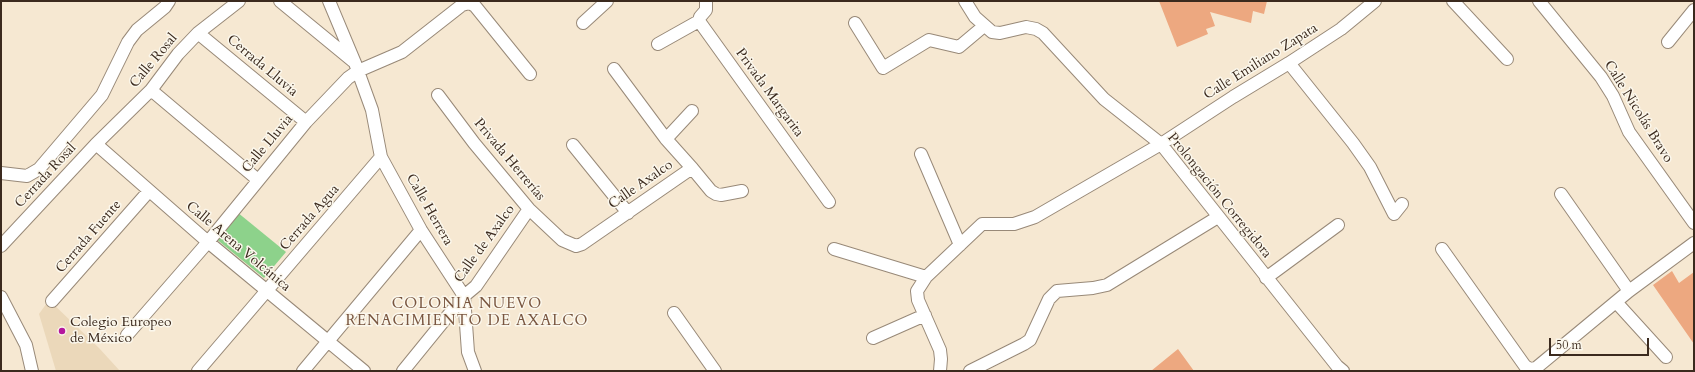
<!DOCTYPE html>
<html>
<head>
<meta charset="utf-8">
<style>
	body { margin:0 }
	#map { position:relative; width:1695px; height:372px; overflow:hidden; background:#f6e8d2; font-family:Cardo,serif }
	canvas { display:block }
	.frame { position:absolute; inset:0; border:2px solid #3b2a1e; pointer-events:none }
	.scale { position:absolute; left:1549px; top:338px; width:100px; height:18px; box-sizing:border-box; border:2px solid #3b2a1e; border-top:0; padding-left:5px; font-size:12px; line-height:14px; white-space:nowrap; color:#3b2a1e; -webkit-text-stroke:3px #fbf7ec; paint-order:stroke }
</style>
</head>
<body>
<div id="map">
<canvas width="1695" height="372"></canvas>
<div class="frame"></div>
<div class="scale">50 m</div>
</div>
<script>
const context = document.querySelector('canvas').getContext('2d');
context.lineJoin = 'round';
function paint(path, color) {
  context.fillStyle = color;
  context.fill(path, 'evenodd');
}
function poly(rows) {
  const path = new Path2D();
  for (const r of rows) {
    path.moveTo(r[0], r[1]);
    for (let i = 2; i < r.length; i += 2) path.lineTo(r[i], r[i + 1]);
  }
  return path;
}
function stroke(path, color, width, dash) {
  context.strokeStyle = color;
  context.lineWidth = width;
  context.lineCap = dash ? 'butt' : 'round';
  context.setLineDash(dash || []);
  context.stroke(path);
}
function drawText(font, color, halo, rows, align = 'center') {
  context.font = font + ' Cardo,serif';
  context.lineWidth = 3;
  context.setLineDash([]);
  context.textBaseline = 'middle';
  context.strokeStyle = halo;
  context.fillStyle = color;
  for (const [text, x, y, turn = 0] of rows) {
    context.save();
    context.translate(x, y);
    context.rotate((+turn || 0) * Math.PI / 180);
    context.textAlign = isNaN(turn) ? turn : align;
    if (halo) context.strokeText(text, 0, 0);
    context.fillText(text, 0, 0);
    context.restore();
  }
}
paint(poly([
	[49,300,99,348,120,371,56,371,39,314]
]), '#ebd8ba');
paint(poly([
	[237,212,286,252,264,278,215,238]
]), '#8dd28b');
paint(poly([
	[1159,1,1267,1,1264,14,1253,11,1251,23,1210,12,1215,26,1206,29,1208,34,1177,47],
	[1672,271,1679,283,1694,272,1694,344,1653,285],
	[1178,349,1194,371,1151,371]
]), '#eda880');
const minor = poly([
	[280,1,353,61],
	[329,1,355,63,372,110,381,157,421,230,464,296,468,352,475,371],
	[706,1,706,10,700,17,699,21,829,202],
	[965,1,975,17,992,32,1000,33,1026,27,1036,29,1043,33,1104,99,1161,144,1337,366,1343,371],
	[1453,1,1507,59],
	[1539,1,1601,77,1613,96,1629,132,1694,223],
	[583,23,607,1],
	[855,23,883,68,929,40,959,47,984,26],
	[198,33,306,122],
	[1668,42,1694,10],
	[658,44,699,21],
	[1289,63,1353,143,1370,167,1394,214,1402,204],
	[151,90,258,180],
	[438,95,474,143,529,209,562,240,576,246,582,244,692,168,666,139,614,69],
	[666,139,692,111],
	[96,144,208,242,364,371],
	[573,145,628,213],
	[921,154,960,245],
	[692,168,711,191,716,194,721,195,742,191],
	[1,173,27,176,39,169,102,95,128,42,137,30,165,7,169,1],
	[1561,194,1629,291],
	[1,246,96,144,151,90,178,54,198,33,239,1],
	[834,249,926,277],
	[1442,249,1525,366,1530,369,1536,368,1629,291,1694,243],
	[1266,278,1338,225],
	[1,297,26,345,32,371],
	[52,301,149,191],
	[1616,302,1666,357],
	[674,313,715,371],
	[127,335,208,242,306,122,348,78,358,71,402,52,462,5,469,3,475,6,530,74],
	[873,338,925,315],
	[198,371,381,157],
	[303,371,421,230],
	[403,371,464,296,476,286,529,209],
	[940,371,941,359,940,350,918,300,917,291,926,277,982,224,1014,224,1035,217,1161,144,1233,97,1289,63,1341,29,1375,1],
	[970,371,1024,344,1030,340,1049,299,1057,291,1093,288,1107,285,1218,217]
]);
stroke(minor, '#988978', 14);
stroke(minor, '#fff', 12);
for (const [x, y, r, color] of [
	[62,331,4,"#b5179e"]
]) {
  const dot = new Path2D();
  dot.arc(x, y, r, 0, 2 * Math.PI);
  context.fillStyle = color;
  context.fill(dot);
  stroke(dot, '#fbf7ec', 1.5);
}
drawText('14px', '#3b2a1e', '#fbf7ec', [
	["Calle Rosal",154,61,-50],
	["Calle Emiliano Zapata",1261,62,-32],
	["Cerrada Lluvia",262,66,40],
	["Privada Margarita",769,93,54],
	["Calle Nicolás Bravo",1638,112,58],
	["Calle Lluvia",268,144,-50],
	["Privada Herrerías",509,160,50],
	["Cerrada Rosal",46,176,-47],
	["Calle Axalco",641,185,-35],
	["Prolongación Corregidora",1219,196,51],
	["Calle Herrera",429,210,60],
	["Cerrada Agua",310,218,-49],
	["Cerrada Fuente",89,237,-49],
	["Calle de Axalco",485,244,-54],
	["Calle Arena Volcánica",238,247,40]
]);
drawText('14px', '#3b2a1e', '#fbf7ec', [
	["Colegio Europeo",70,323],
	["de México",70,339]
], 'left');
context.letterSpacing = '1px';
drawText('15px', '#795640', '#fbf7ec', [
	["COLONIA NUEVO",467,305],
	["RENACIMIENTO DE AXALCO",467,322]
]);
context.letterSpacing = '0px';
</script>
</body>
</html>
